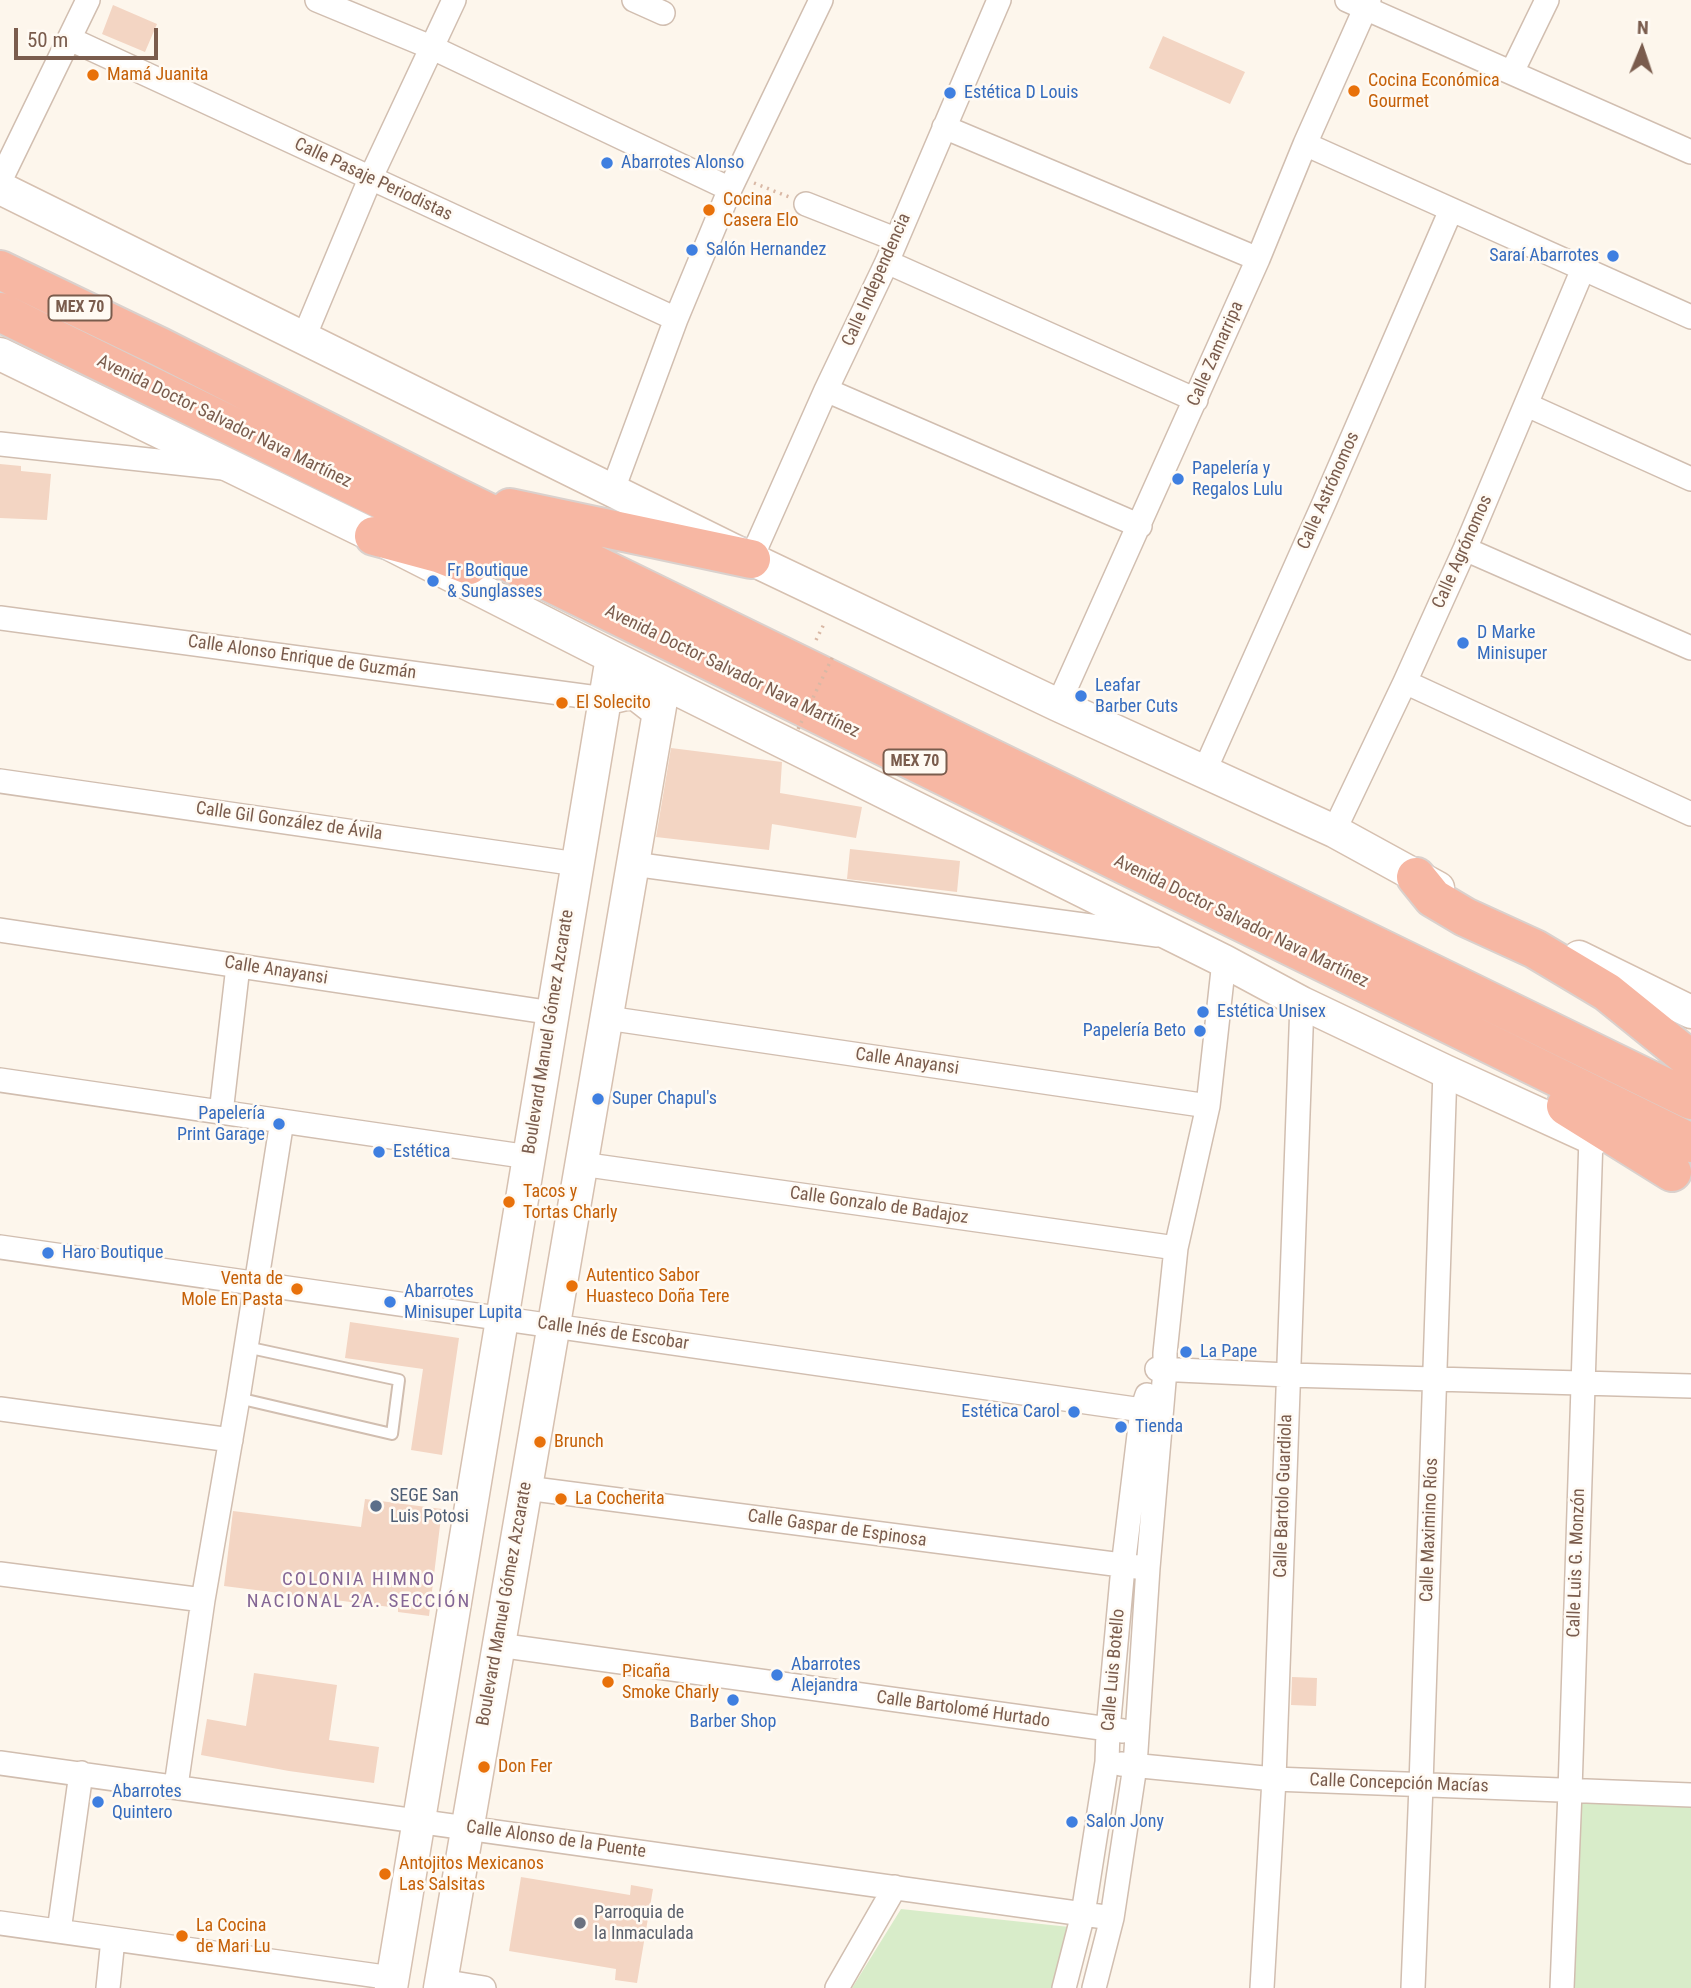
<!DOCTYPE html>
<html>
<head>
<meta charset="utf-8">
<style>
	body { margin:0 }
	#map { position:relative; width:1691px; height:1988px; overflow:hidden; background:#fdf6ec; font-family:"Roboto Condensed",sans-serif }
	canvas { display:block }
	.north { position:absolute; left:1607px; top:14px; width:70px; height:70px; -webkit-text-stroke:5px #fffaf3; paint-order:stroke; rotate:2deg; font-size:19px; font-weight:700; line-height:28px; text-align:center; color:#7a5c4d }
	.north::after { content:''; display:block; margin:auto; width:24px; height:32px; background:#7a5c4d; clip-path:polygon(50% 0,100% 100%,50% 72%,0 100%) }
	.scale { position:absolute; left:14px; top:28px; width:144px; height:32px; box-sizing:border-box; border:4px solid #7a5c4d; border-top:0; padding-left:9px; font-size:21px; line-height:24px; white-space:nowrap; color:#7a5c4d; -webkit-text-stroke:5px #fffaf3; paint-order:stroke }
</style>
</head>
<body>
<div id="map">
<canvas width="1691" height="1988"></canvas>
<div class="north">N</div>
<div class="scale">50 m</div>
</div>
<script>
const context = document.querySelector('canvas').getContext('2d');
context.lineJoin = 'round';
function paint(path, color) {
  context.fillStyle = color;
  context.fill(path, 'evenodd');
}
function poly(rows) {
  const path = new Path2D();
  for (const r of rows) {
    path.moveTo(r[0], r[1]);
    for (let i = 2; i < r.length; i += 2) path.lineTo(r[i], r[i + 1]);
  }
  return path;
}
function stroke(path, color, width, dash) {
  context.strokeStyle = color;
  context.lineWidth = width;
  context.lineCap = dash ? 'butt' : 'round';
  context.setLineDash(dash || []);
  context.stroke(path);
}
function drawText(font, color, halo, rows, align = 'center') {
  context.font = font + ' "Roboto Condensed",sans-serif';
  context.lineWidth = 5;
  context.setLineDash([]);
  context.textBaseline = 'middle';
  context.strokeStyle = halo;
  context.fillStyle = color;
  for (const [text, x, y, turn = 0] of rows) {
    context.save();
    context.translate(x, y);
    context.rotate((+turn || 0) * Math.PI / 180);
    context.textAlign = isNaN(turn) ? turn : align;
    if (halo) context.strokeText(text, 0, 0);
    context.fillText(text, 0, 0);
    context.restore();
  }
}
paint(poly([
	[1571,1792,1691,1796,1691,1988,1565,1988],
	[901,1909,1079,1928,1068,1988,852,1988]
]), '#d8ecc9');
paint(poly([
	[113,5,157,24,145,52,102,34],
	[1163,36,1245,72,1230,104,1149,68],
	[0,464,21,466,21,471,51,474,47,520,0,518],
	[671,748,782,762,780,793,862,807,856,838,772,824,769,850,656,837],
	[850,849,960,861,957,892,847,879],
	[350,1322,459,1338,442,1455,411,1450,423,1369,345,1358],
	[365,1499,442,1509,429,1616,398,1612,398,1608,224,1586,233,1511,361,1527],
	[254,1673,337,1685,329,1740,379,1747,374,1783,289,1771,201,1755,207,1719,246,1726],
	[1292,1677,1317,1678,1316,1706,1291,1705],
	[521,1877,630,1895,631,1885,653,1889,637,1983,615,1980,616,1969,509,1951]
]), '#f3d5c3');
const lane = poly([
	[238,1398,392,1434,399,1380,246,1347]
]);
const street = poly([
	[317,0,433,48,730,189],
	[634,0,663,13],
	[1347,0,1691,152],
	[70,39,676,319],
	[1512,72,1547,0],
	[944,127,1258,259],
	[1305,144,1691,317],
	[0,181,88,0],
	[806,204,895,239],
	[887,262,1196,400],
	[304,337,370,179,454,0],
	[826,390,1140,526],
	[1527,405,1691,479],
	[0,444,223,468],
	[612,492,676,319,730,189,821,0],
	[1465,549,1691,648],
	[751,559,826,390,887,262,999,0],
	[0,618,605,699],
	[1405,682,1691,814],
	[1058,705,1258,259,1305,144,1369,0],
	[1204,772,1324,503,1451,210],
	[0,781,577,864],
	[1334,831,1405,682,1465,549,1583,269],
	[633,864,1157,935],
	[0,930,553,1013],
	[607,1018,1208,1106],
	[0,1080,529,1157],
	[221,1113,238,966],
	[581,1164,1176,1248],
	[0,1247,1142,1410],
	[1157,1369,1288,1375,1691,1386],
	[0,1409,231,1440],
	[526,1488,1137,1567],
	[0,1574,203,1600],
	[498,1645,1123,1731],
	[0,1763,1112,1918],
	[1121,1764,1274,1779,1691,1795],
	[176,1786,203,1600,238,1398,282,1121],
	[0,1923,392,1978],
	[59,1931,81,1773],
	[441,1981,484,1988],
	[108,1988,113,1939],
	[837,1988,895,1887],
	[1064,1988,1083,1914,1107,1762,1108,1730,1123,1567,1142,1410,1147,1395],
	[1094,1988,1112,1918,1135,1766,1148,1568,1165,1370,1165,1353,1176,1248,1208,1106,1224,961],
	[1262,1988,1274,1779,1302,1003],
	[1413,1988,1421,1785,1445,1071],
	[1562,1988,1570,1791,1591,1137]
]);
const secondary = poly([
	[0,188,751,559,1058,705,1334,831,1438,888],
	[0,354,374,536,612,657,1224,961,1302,1003,1445,1071,1594,1139],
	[605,699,626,694,636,694,659,712],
	[1579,957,1691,1012],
	[391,1988,612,657],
	[440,1988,664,683]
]);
const highway = poly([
	[0,270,160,347,452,495,1691,1100],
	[0,312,1691,1143],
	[510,508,751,559],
	[374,536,441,554,469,565],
	[1416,877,1433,898,1465,917,1535,949,1607,992,1691,1060],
	[1566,1106,1672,1172]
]);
stroke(lane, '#d1beb0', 14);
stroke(street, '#d1beb0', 26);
stroke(secondary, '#d6c0b0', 35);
stroke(highway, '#dad1cd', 42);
stroke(poly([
	[754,183,789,197],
	[816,640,825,622]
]), '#d9b8a5', 3.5, [2, 5]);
stroke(lane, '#fff', 10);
stroke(street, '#fff', 23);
stroke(secondary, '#fff', 32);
stroke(highway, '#f7b7a3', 38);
stroke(poly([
	[798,729,834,654]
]), '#d9b8a5', 3.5, [2, 5]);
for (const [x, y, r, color] of [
	[93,75,7,"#e8710a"],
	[1354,91,7,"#e8710a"],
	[950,93,7,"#3f7fe0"],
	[607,163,7,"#3f7fe0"],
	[709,210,7,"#e8710a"],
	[692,250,7,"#3f7fe0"],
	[1613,256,7,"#3f7fe0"],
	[1178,479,7,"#3f7fe0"],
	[433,581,7,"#3f7fe0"],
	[1463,643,7,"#3f7fe0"],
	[1081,696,7,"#3f7fe0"],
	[562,703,7,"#e8710a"],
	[1203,1012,7,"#3f7fe0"],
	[1200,1031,7,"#3f7fe0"],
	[598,1099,7,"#3f7fe0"],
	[279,1124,7,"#3f7fe0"],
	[379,1152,7,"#3f7fe0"],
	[509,1202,7,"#e8710a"],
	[48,1253,7,"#3f7fe0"],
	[572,1286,7,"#e8710a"],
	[297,1289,7,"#e8710a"],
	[390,1302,7,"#3f7fe0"],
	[1186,1352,7,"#3f7fe0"],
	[1074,1412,7,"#3f7fe0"],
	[1121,1427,7,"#3f7fe0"],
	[540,1442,7,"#e8710a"],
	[561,1499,7,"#e8710a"],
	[376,1506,7,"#5c6f8a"],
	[777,1675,7,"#3f7fe0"],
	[608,1682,7,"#e8710a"],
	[733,1700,7,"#3f7fe0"],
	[484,1767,7,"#e8710a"],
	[98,1802,7,"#3f7fe0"],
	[1072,1822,7,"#3f7fe0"],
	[385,1874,7,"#e8710a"],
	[580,1923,7,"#6b7280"],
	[182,1936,7,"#e8710a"]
]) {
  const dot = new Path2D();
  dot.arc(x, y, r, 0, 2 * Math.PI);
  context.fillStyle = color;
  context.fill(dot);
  stroke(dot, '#fffaf3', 2.5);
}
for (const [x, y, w] of [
	[80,308,63],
	[915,762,63]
]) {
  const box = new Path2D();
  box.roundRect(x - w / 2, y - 12.5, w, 25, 5);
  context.fillStyle = '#fffaf3';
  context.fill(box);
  stroke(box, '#7a5c4d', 2);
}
drawText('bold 16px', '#7a5c4d', null, [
	["MEX 70",80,308],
	["MEX 70",915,762]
]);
drawText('18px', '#c56008', '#fffaf3', [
	["Mamá Juanita",107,75],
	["Cocina Económica",1368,81],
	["Gourmet",1368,102],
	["Cocina",723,200],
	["Casera Elo",723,221],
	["El Solecito",576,703],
	["Tacos y",523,1192],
	["Tortas Charly",523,1213],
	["Autentico Sabor",586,1276],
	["Huasteco Doña Tere",586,1297],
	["Venta de",283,1279,"right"],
	["Mole En Pasta",283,1300,"right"],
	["Brunch",554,1442],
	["La Cocherita",575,1499],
	["Picaña",622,1672],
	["Smoke Charly",622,1693],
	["Don Fer",498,1767],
	["Antojitos Mexicanos",399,1864],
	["Las Salsitas",399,1885],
	["La Cocina",196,1926],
	["de Mari Lu",196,1947]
], 'left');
drawText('18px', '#366cbe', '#fffaf3', [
	["Estética D Louis",964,93],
	["Abarrotes Alonso",621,163],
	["Salón Hernandez",706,250],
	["Saraí Abarrotes",1599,256,"right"],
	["Papelería y",1192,469],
	["Regalos Lulu",1192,490],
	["Fr Boutique",447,571],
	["& Sunglasses",447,592],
	["D Marke",1477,633],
	["Minisuper",1477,654],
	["Leafar",1095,686],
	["Barber Cuts",1095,707],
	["Estética Unisex",1217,1012],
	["Papelería Beto",1186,1031,"right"],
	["Super Chapul's",612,1099],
	["Papelería",265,1114,"right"],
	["Print Garage",265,1135,"right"],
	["Estética",393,1152],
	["Haro Boutique",62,1253],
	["Abarrotes",404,1292],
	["Minisuper Lupita",404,1313],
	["La Pape",1200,1352],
	["Estética Carol",1060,1412,"right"],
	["Tienda",1135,1427],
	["Abarrotes",791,1665],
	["Alejandra",791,1686],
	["Barber Shop",733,1722,"center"],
	["Abarrotes",112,1792],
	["Quintero",112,1813],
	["Salon Jony",1086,1822]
], 'left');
drawText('18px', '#7a5c4d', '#fffaf3', [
	["Calle Pasaje Periodistas",373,180,25],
	["Calle Independencia",877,280,-66],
	["Calle Zamarripa",1216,354,-66],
	["Avenida Doctor Salvador Nava Martínez",224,422,26],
	["Calle Astrónomos",1329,491,-66],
	["Calle Agrónomos",1463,552,-66],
	["Calle Alonso Enrique de Guzmán",302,658,8],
	["Avenida Doctor Salvador Nava Martínez",732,672,26],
	["Calle Gil González de Ávila",289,822,8],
	["Avenida Doctor Salvador Nava Martínez",1241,922,26],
	["Calle Anayansi",276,971,9],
	["Boulevard Manuel Gómez Azcarate",549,1032,-81],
	["Calle Anayansi",907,1062,8],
	["Calle Gonzalo de Badajoz",879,1206,8],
	["Calle Inés de Escobar",613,1334,8],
	["Calle Bartolo Guardiola",1284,1496,-88],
	["Calle Gaspar de Espinosa",837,1529,8],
	["Calle Maximino Ríos",1430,1530,-88],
	["Calle Luis G. Monzón",1577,1563,-88],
	["Boulevard Manuel Gómez Azcarate",505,1604,-80],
	["Calle Luis Botello",1114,1670,-85],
	["Calle Bartolomé Hurtado",963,1710,8],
	["Calle Concepción Macías",1399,1784,2],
	["Calle Alonso de la Puente",556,1840,8]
]);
drawText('18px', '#4e5e75', '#fffaf3', [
	["SEGE San",390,1496],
	["Luis Potosi",390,1517]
], 'left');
drawText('18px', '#5b616d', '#fffaf3', [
	["Parroquia de",594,1913],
	["la Inmaculada",594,1934]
], 'left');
context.letterSpacing = '2px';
drawText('19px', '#846695', '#fffaf3', [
	["COLONIA HIMNO",359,1580],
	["NACIONAL 2A. SECCIÓN",359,1602]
]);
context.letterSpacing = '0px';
</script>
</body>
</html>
